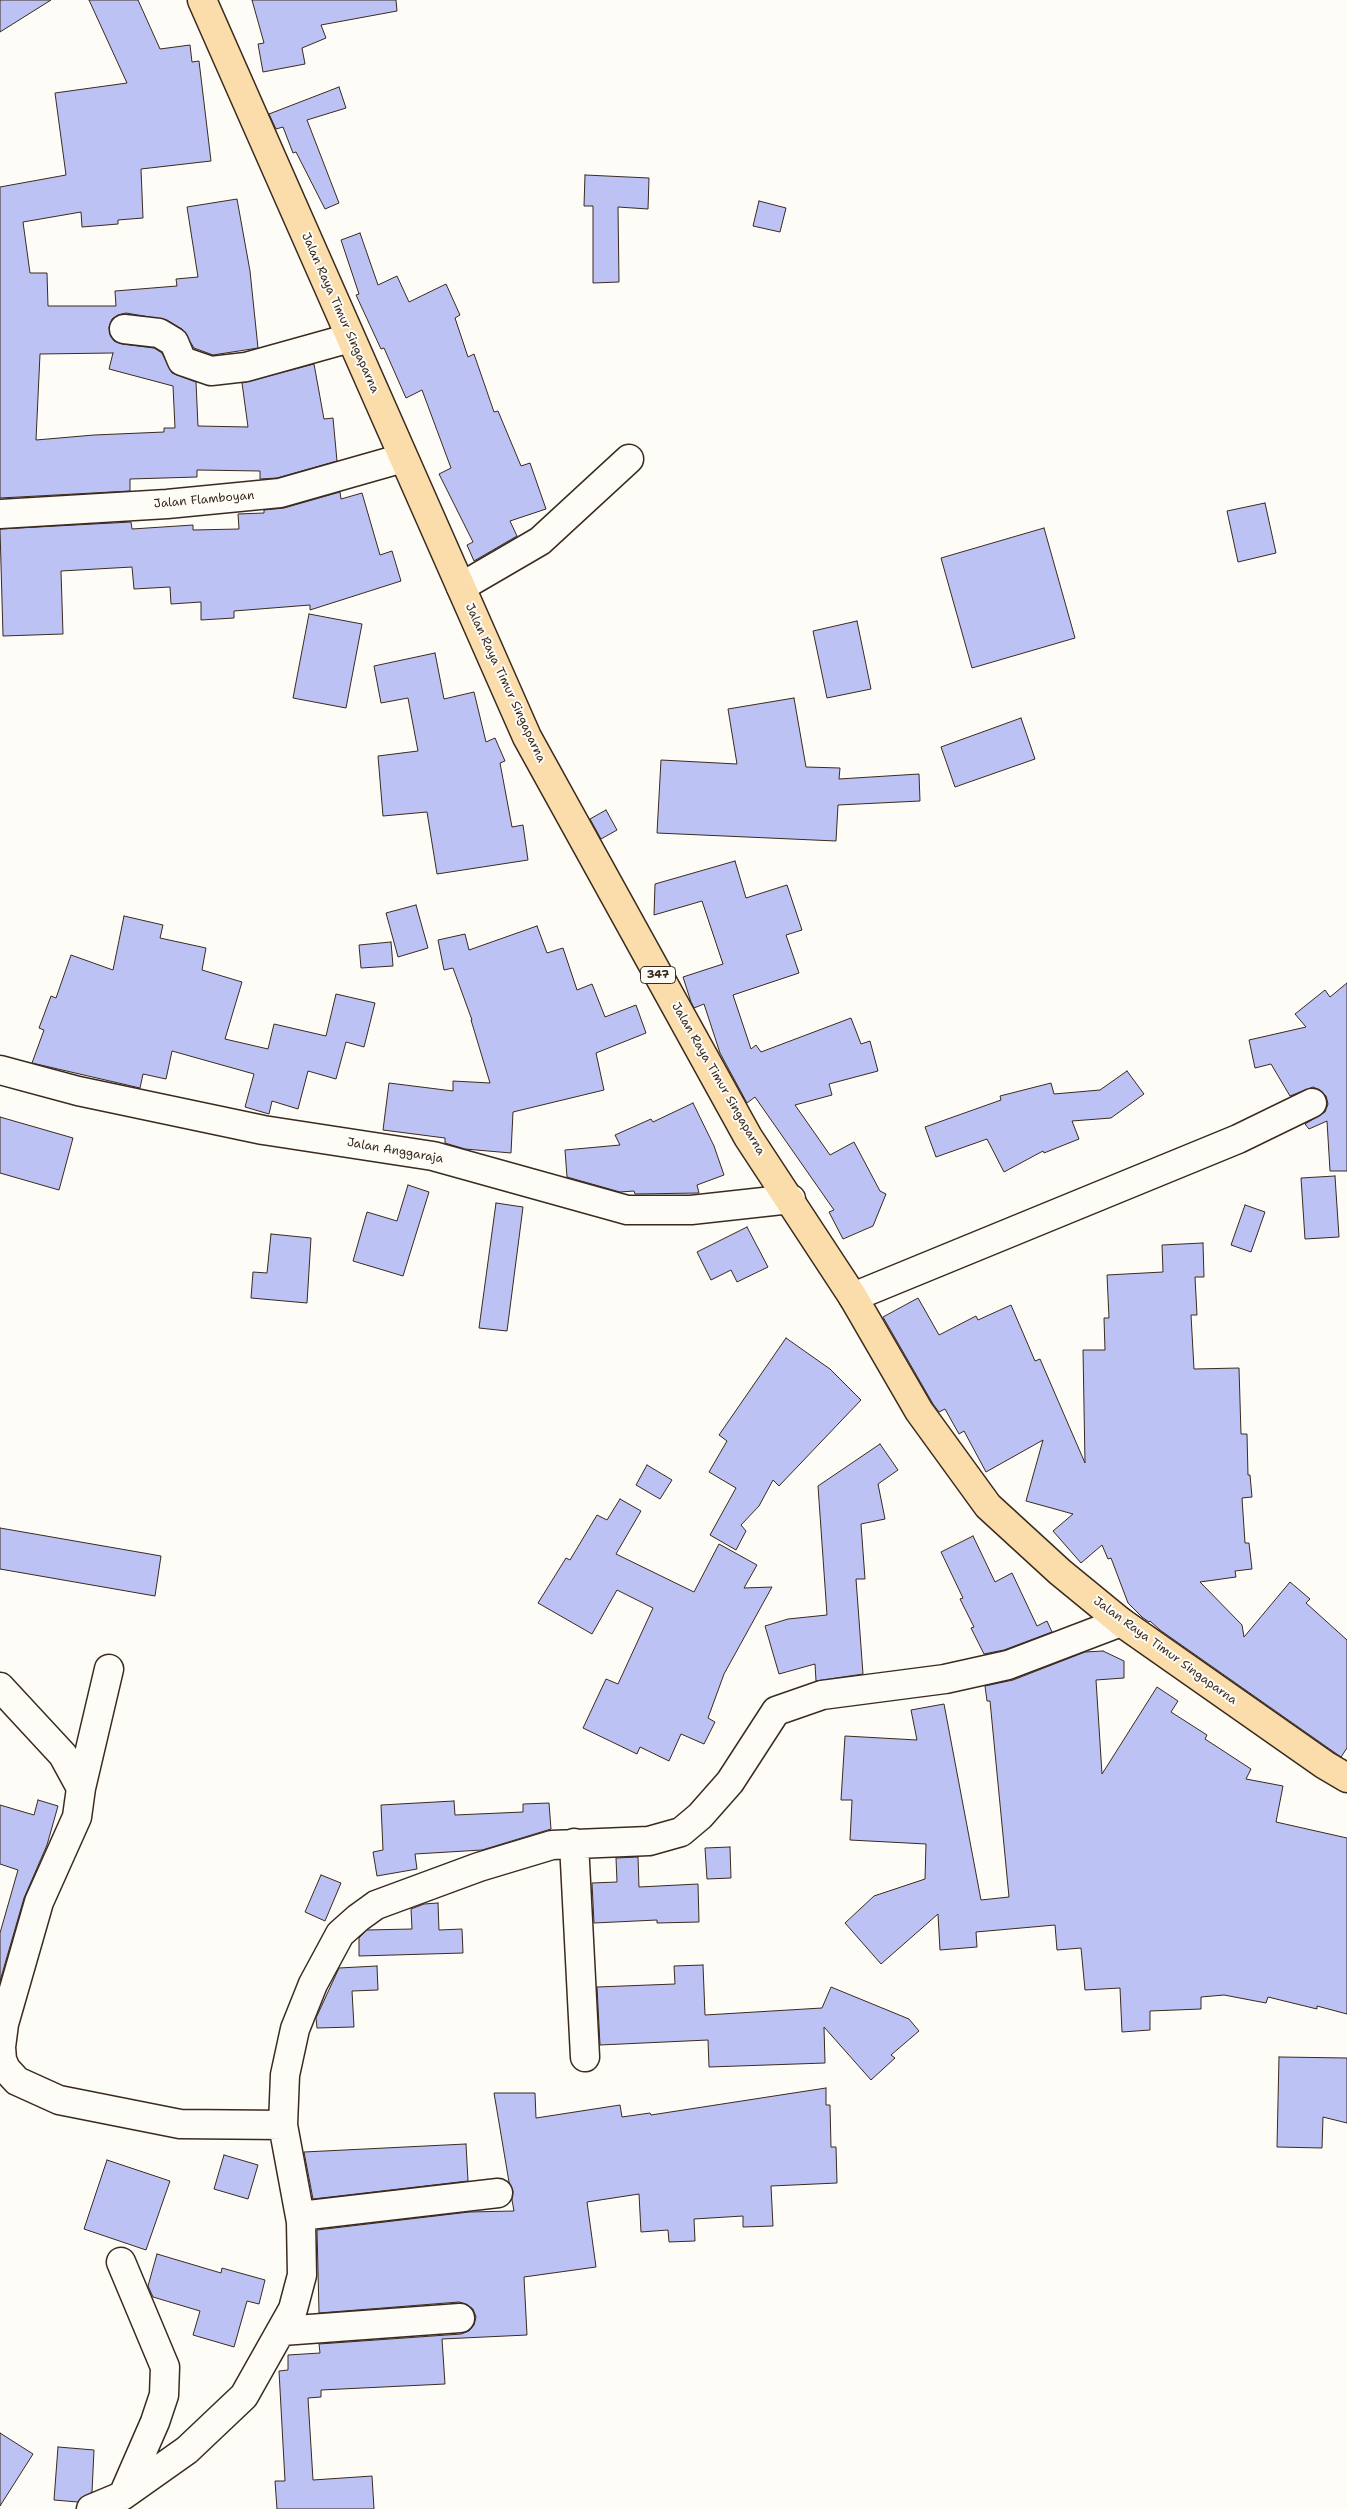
<!DOCTYPE html>
<html>
<head>
<meta charset="utf-8">
<style>
	body { margin:0 }
	canvas { display:block; background:#fdfcf7 }
</style>
</head>
<body>
<canvas width="1347" height="2509"></canvas>
<script>
const context = document.querySelector('canvas').getContext('2d');
context.lineJoin = 'round';
function paint(path, color) {
  context.fillStyle = color;
  context.fill(path, 'evenodd');
}
function poly(rows) {
  const path = new Path2D();
  for (const r of rows) {
    path.moveTo(r[0], r[1]);
    for (let i = 2; i < r.length; i += 2) path.lineTo(r[i], r[i + 1]);
  }
  return path;
}
function stroke(path, color, width, dash) {
  context.strokeStyle = color;
  context.lineWidth = width;
  context.lineCap = dash ? 'butt' : 'round';
  context.setLineDash(dash || []);
  context.stroke(path);
}
function drawText(font, color, halo, rows, align = 'center') {
  context.font = font + ' "Shantell Sans",sans-serif';
  context.lineWidth = 4;
  context.setLineDash([]);
  context.textBaseline = 'middle';
  context.strokeStyle = halo;
  context.fillStyle = color;
  for (const [text, x, y, turn = 0] of rows) {
    context.save();
    context.translate(x, y);
    context.rotate((+turn || 0) * Math.PI / 180);
    context.textAlign = isNaN(turn) ? turn : align;
    if (halo) context.strokeText(text, 0, 0);
    context.fillText(text, 0, 0);
    context.restore();
  }
}
const building = poly([
	[0,0,51,0,0,32,0,0],
	[89,0,138,0,160,49,190,45,192,62,199,61,211,161,141,169,143,218,118,220,118,224,82,227,81,212,23,222,30,273,47,273,48,306,116,306,115,291,177,286,176,279,198,277,187,207,237,199,250,271,258,348,213,355,194,348,182,329,167,320,126,313,118,315,112,319,109,327,110,335,114,341,122,344,154,348,162,353,172,373,196,382,198,426,248,427,242,383,314,364,324,419,333,418,337,461,277,478,260,479,260,471,197,470,197,477,130,479,130,491,0,498,0,187,66,175,55,93,127,83,89,0],
	[113,353,109,369,173,386,175,428,164,428,164,432,94,435,36,440,40,354,113,353],
	[252,0,396,0,397,11,321,25,326,38,302,48,305,64,263,72,258,44,264,43,252,0],
	[339,87,346,108,307,120,339,203,325,209,296,152,293,153,283,127,276,129,269,114,339,87],
	[585,175,649,178,648,209,618,207,619,282,593,283,593,206,584,206,585,175],
	[759,201,786,208,780,232,753,226,759,201],
	[360,233,378,285,397,276,409,302,446,284,460,315,455,318,468,357,474,354,494,412,498,411,521,466,530,463,546,509,510,521,517,536,474,561,467,545,473,542,439,474,451,468,422,390,406,398,384,348,381,349,356,295,359,294,341,240,360,233],
	[340,492,341,499,362,493,380,555,392,551,401,581,310,610,310,605,234,611,234,618,201,620,201,602,171,604,170,587,134,589,132,567,61,571,63,634,3,636,0,529,131,522,132,529,193,525,193,530,239,529,238,514,264,513,264,510,284,508,340,492],
	[1265,503,1276,553,1238,562,1227,511,1265,503],
	[1044,528,1075,638,972,668,941,558,1044,528],
	[309,614,362,624,346,708,293,698,309,614],
	[857,621,871,689,827,698,813,631,857,621],
	[435,653,444,699,474,692,486,742,495,738,505,761,500,763,512,827,523,825,528,860,437,874,427,812,383,816,378,756,418,751,408,698,381,703,374,666,435,653],
	[794,698,806,767,840,768,839,779,919,774,920,801,838,805,836,841,657,833,661,760,737,764,728,709,794,698],
	[1021,718,1035,759,955,787,941,747,1021,718],
	[606,810,617,830,601,839,590,819,606,810],
	[735,861,746,898,787,885,802,930,786,935,799,973,733,995,751,1049,756,1045,761,1052,851,1018,861,1044,870,1041,878,1071,829,1084,832,1095,795,1105,830,1155,854,1142,880,1191,886,1194,873,1226,843,1239,829,1212,834,1210,755,1097,747,1103,720,1053,704,1004,694,1008,691,1002,683,977,723,964,702,901,654,915,655,884,735,861],
	[416,905,428,948,398,957,386,913,416,905],
	[124,916,163,925,160,938,206,948,202,970,242,982,225,1039,268,1049,274,1024,326,1036,336,994,375,1003,364,1047,346,1042,336,1079,308,1071,298,1109,272,1101,269,1114,245,1107,254,1074,172,1051,166,1079,143,1074,140,1088,32,1063,44,1030,39,1028,51,996,56,998,71,955,113,970,124,916],
	[537,926,547,953,563,948,577,990,592,984,605,1017,636,1005,646,1033,596,1053,604,1090,513,1112,511,1153,465,1149,445,1143,445,1138,383,1130,389,1083,453,1091,453,1081,490,1083,471,1020,472,1020,453,968,444,970,438,940,465,934,469,950,537,926],
	[391,942,393,966,361,968,359,945,391,942],
	[1347,983,1347,1171,1330,1171,1327,1121,1309,1129,1305,1124,1325,1112,1328,1104,1326,1096,1320,1090,1313,1087,1290,1096,1271,1064,1255,1068,1249,1040,1306,1027,1295,1014,1325,990,1330,997,1347,983],
	[1127,1071,1144,1094,1111,1118,1072,1121,1079,1139,1044,1153,1043,1151,1004,1172,987,1139,936,1157,925,1127,1001,1100,1000,1096,1051,1083,1054,1094,1100,1090,1127,1071],
	[693,1103,714,1146,724,1175,697,1185,699,1193,635,1194,634,1191,620,1192,567,1177,565,1150,620,1145,615,1135,651,1119,653,1122,693,1103],
	[0,1117,73,1138,59,1190,0,1173,0,1117],
	[1335,1176,1339,1237,1305,1239,1301,1178,1335,1176],
	[408,1185,429,1192,403,1276,353,1261,367,1212,397,1221,408,1185],
	[496,1203,523,1207,507,1331,479,1328,496,1203],
	[1245,1205,1265,1212,1251,1252,1231,1245,1245,1205],
	[747,1227,768,1267,737,1282,731,1270,711,1280,697,1252,747,1227],
	[271,1234,311,1238,307,1303,251,1298,253,1272,267,1273,271,1234],
	[1203,1243,1204,1277,1195,1277,1197,1315,1191,1315,1194,1369,1239,1368,1241,1434,1247,1434,1248,1475,1250,1475,1252,1497,1242,1498,1245,1543,1249,1543,1252,1569,1235,1571,1236,1577,1200,1582,1242,1625,1244,1637,1290,1582,1310,1599,1306,1603,1347,1640,1347,1748,1341,1757,1160,1630,1150,1621,1149,1622,1142,1617,1128,1603,1111,1558,1108,1559,1102,1545,1081,1563,1053,1531,1073,1514,1026,1501,1043,1440,986,1472,964,1431,959,1434,945,1409,939,1412,933,1404,883,1317,918,1298,939,1335,976,1316,978,1320,1011,1305,1035,1361,1040,1359,1085,1463,1083,1350,1105,1350,1104,1318,1109,1318,1107,1275,1163,1272,1162,1245,1203,1243],
	[786,1338,830,1369,861,1400,779,1486,773,1480,759,1506,741,1525,746,1531,736,1550,710,1535,736,1488,709,1472,727,1441,719,1435,786,1338],
	[880,1444,898,1470,878,1484,885,1519,861,1524,865,1579,856,1579,863,1674,816,1681,815,1664,779,1674,765,1626,788,1619,827,1615,818,1486,880,1444],
	[647,1465,672,1480,660,1499,636,1485,647,1465],
	[620,1499,641,1511,616,1554,694,1592,719,1544,757,1565,744,1588,772,1587,724,1674,708,1718,715,1722,704,1744,681,1734,669,1761,640,1747,637,1754,583,1728,606,1679,618,1684,653,1608,617,1590,592,1634,538,1603,566,1558,570,1560,597,1515,607,1520,620,1499],
	[0,1528,161,1556,155,1596,0,1569,0,1528],
	[973,1536,995,1582,1012,1573,1037,1626,1047,1621,1052,1632,1004,1650,984,1654,971,1628,974,1627,960,1599,963,1598,941,1552,973,1536],
	[1103,1651,1124,1661,1124,1678,1096,1680,1102,1774,1157,1687,1178,1701,1171,1712,1207,1735,1205,1739,1251,1769,1246,1779,1283,1786,1276,1822,1347,1838,1347,2014,1317,2006,1317,2009,1268,1997,1266,2003,1224,1995,1201,1997,1201,2009,1150,2011,1150,2030,1122,2032,1120,1988,1085,1990,1081,1948,1057,1950,1055,1925,976,1932,977,1947,940,1950,938,1914,881,1964,845,1923,874,1896,925,1879,926,1844,850,1840,852,1800,841,1800,845,1736,917,1740,911,1710,944,1704,981,1900,1009,1897,990,1701,987,1701,985,1686,1013,1680,1085,1652,1103,1651],
	[38,1800,58,1806,47,1845,24,1898,0,1981,0,1933,18,1870,0,1864,0,1805,34,1815,38,1800],
	[454,1801,455,1815,523,1812,523,1804,549,1803,551,1829,482,1850,415,1854,417,1869,377,1876,373,1852,383,1850,381,1805,454,1801],
	[730,1847,731,1878,707,1879,705,1848,730,1847],
	[638,1857,639,1887,698,1884,699,1922,657,1923,657,1920,594,1923,592,1883,617,1882,616,1858,638,1857],
	[321,1875,341,1883,325,1921,305,1912,321,1875],
	[438,1903,439,1930,462,1929,463,1953,359,1956,359,1938,367,1930,412,1929,411,1909,424,1904,438,1903],
	[703,1965,705,2015,822,2008,831,1987,909,2019,919,2031,891,2055,895,2058,871,2080,824,2027,825,2063,709,2067,708,2040,600,2045,597,1987,675,1984,674,1966,703,1965],
	[377,1966,378,1990,352,1991,354,2027,317,2028,316,2018,339,1968,377,1966],
	[1279,2057,1347,2058,1347,2123,1323,2117,1322,2148,1277,2147,1279,2057],
	[826,2088,826,2105,830,2105,831,2147,836,2147,837,2183,771,2186,773,2226,743,2227,743,2216,694,2219,695,2241,669,2242,668,2230,641,2232,639,2194,587,2202,596,2267,524,2277,527,2335,442,2339,445,2384,321,2390,321,2397,308,2398,313,2480,372,2476,374,2509,277,2509,275,2481,285,2481,279,2371,288,2370,288,2355,320,2353,319,2344,461,2334,469,2331,474,2325,476,2317,473,2309,466,2304,459,2302,319,2313,317,2230,469,2212,514,2211,512,2200,513,2191,509,2182,494,2093,535,2093,536,2118,620,2105,622,2117,650,2113,651,2115,826,2088],
	[466,2144,468,2181,313,2199,304,2152,466,2144],
	[224,2155,258,2165,248,2199,214,2189,224,2155],
	[107,2160,170,2181,146,2250,84,2229,107,2160],
	[157,2254,221,2273,222,2268,265,2280,259,2304,247,2301,234,2347,193,2335,200,2311,153,2297,148,2286,157,2254],
	[0,2433,33,2454,0,2506,0,2433],
	[58,2447,94,2450,92,2492,78,2502,54,2500,58,2447]
]);
paint(building, '#bcc2f4');
stroke(building, '#3b2a1e', 1);
const street = poly([
	[124,329,159,333,174,342,182,361,211,371,246,367,350,338],
	[0,514,167,504,280,493,403,458],
	[461,587,540,541,629,459],
	[0,1070,78,1091,263,1130,433,1156,627,1210,691,1210,791,1199],
	[853,1297,1238,1139,1312,1103],
	[0,1687,63,1755,81,1788,77,1817,39,1902,4,2024,1,2047,2,2060,6,2069,17,2081,59,2100,180,2124,283,2125],
	[81,1788,109,1669],
	[574,1843,585,2057],
	[300,2216,498,2193],
	[121,2262,165,2367,164,2395,155,2422,124,2493],
	[282,2331,460,2318],
	[91,2509,122,2496,187,2450,244,2396,293,2309,302,2275,301,2222,283,2125,285,2075,295,2029,313,1984,340,1934,358,1918,376,1905,479,1867,552,1845,649,1841,681,1832,700,1816,730,1782,776,1711,822,1695,945,1679,1008,1665,1121,1622]
]);
const primary = poly([
	[202,0,527,737,748,1137,853,1297,919,1411,988,1506,1060,1572,1121,1622,1325,1765,1347,1778]
]);
stroke(street, '#3b2a1e', 31);
stroke(primary, '#3b2a1e', 31);
stroke(street, '#fdfcf7', 28);
stroke(primary, '#faddab', 28);
for (const [x, y, w] of [
	[658,975,35]
]) {
  const box = new Path2D();
  box.roundRect(x - w / 2, y - 8.5, w, 17, 4);
  context.fillStyle = '#fdfcf7';
  context.fill(box);
  stroke(box, '#3b2a1e', 1);
}
drawText('bold 11px', '#3b2a1e', null, [
	["347",658,975]
]);
drawText('12px', '#3b2a1e', '#fdfcf7', [
	["Jalan Raya Timur Singaparna",340,313,66],
	["Jalan Flamboyan",204,500,-5],
	["Jalan Raya Timur Singaparna",505,683,65],
	["Jalan Raya Timur Singaparna",718,1079,60],
	["Jalan Anggaraja",395,1151,10],
	["Jalan Raya Timur Singaparna",1165,1651,36]
]);
</script>
</body>
</html>
